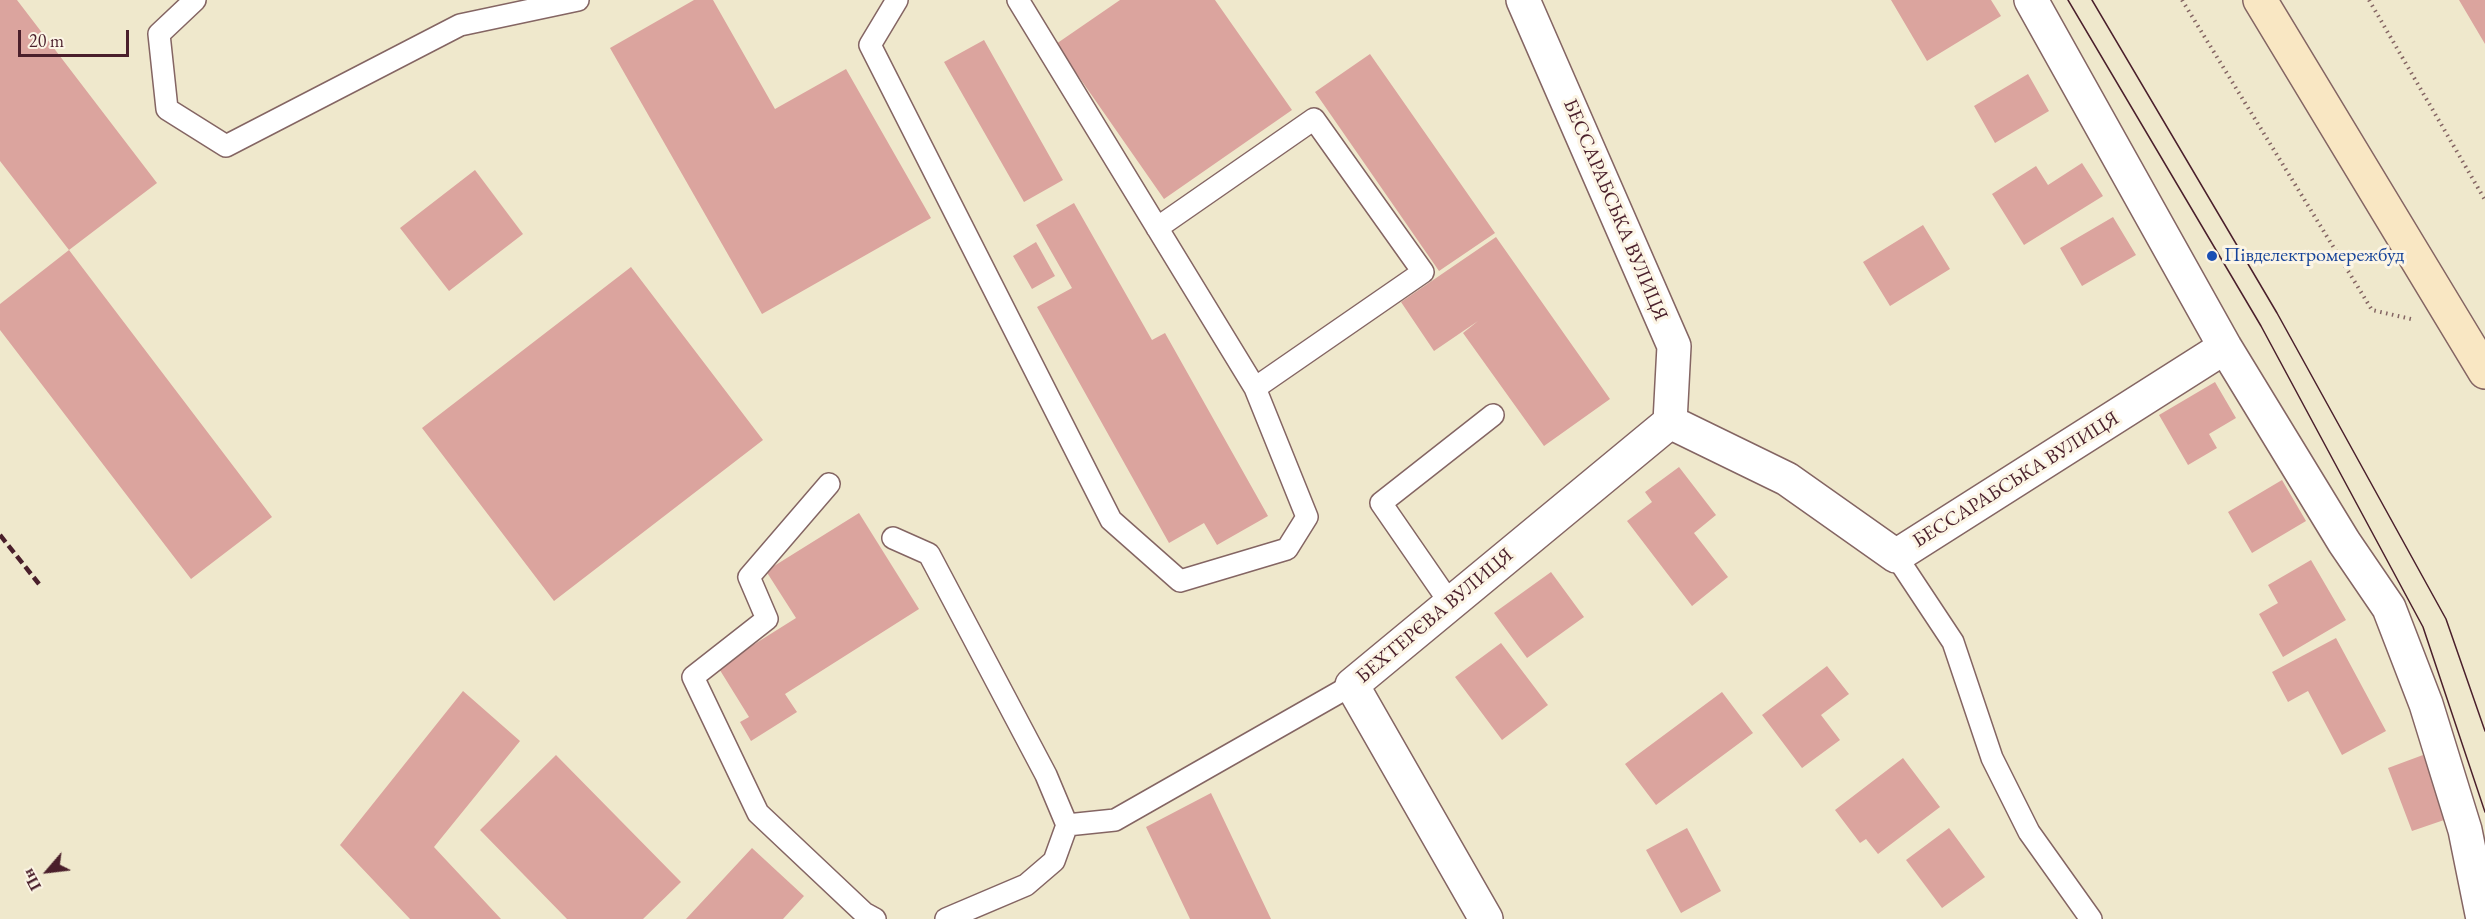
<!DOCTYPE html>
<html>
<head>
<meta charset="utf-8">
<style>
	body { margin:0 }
	#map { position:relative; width:2485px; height:919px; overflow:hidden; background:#efe8cc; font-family:"EB Garamond",serif }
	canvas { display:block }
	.north { position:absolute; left:18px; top:841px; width:60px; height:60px; -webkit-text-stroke:4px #fcf5e5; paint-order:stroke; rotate:242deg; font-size:16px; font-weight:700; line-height:24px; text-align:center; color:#4a1f2b }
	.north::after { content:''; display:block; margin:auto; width:21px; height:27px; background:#4a1f2b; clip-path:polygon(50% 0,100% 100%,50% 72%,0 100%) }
	.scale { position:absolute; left:18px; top:30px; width:111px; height:27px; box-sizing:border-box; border:3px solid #4a1f2b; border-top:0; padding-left:8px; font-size:18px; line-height:21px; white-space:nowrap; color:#4a1f2b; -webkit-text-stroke:4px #fcf5e5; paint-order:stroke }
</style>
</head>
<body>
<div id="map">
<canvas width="2485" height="919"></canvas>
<div class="north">Пн</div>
<div class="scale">20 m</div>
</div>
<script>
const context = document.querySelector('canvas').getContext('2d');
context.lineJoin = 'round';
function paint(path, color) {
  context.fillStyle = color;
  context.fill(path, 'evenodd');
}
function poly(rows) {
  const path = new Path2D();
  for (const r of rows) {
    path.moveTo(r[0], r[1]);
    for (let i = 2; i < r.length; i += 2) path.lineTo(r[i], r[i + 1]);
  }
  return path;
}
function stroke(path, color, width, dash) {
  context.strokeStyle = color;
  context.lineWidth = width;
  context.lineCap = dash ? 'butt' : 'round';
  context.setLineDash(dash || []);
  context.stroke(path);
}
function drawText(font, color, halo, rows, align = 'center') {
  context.font = font + ' "EB Garamond",serif';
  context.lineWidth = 6;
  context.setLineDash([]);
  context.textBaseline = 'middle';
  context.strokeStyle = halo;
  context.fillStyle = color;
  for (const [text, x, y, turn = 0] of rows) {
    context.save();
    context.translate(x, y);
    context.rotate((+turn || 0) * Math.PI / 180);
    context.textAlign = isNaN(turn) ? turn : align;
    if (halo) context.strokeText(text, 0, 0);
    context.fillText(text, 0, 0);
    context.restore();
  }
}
paint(poly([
	[0,0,17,0,157,183,69,250,0,161],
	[694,0,713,0,775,109,846,69,931,218,762,314,610,48],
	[1120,0,1215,0,1292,110,1164,199,1056,44],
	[1891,0,1991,0,2001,16,1927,61],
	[2459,0,2485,0,2485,44],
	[984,40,1063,180,1024,202,944,62],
	[1370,54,1495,233,1439,271,1315,92],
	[2028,74,2049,111,1995,143,1974,106],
	[2082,163,2103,196,2024,245,1992,194,2036,166,2048,185],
	[475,170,523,234,449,291,400,228],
	[1074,203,1152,340,1165,333,1268,516,1217,545,1204,523,1169,543,1037,307,1072,288,1036,225],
	[2113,217,2136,255,2082,286,2060,248],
	[1923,225,1950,269,1890,306,1863,262],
	[1496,237,1610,399,1544,446,1463,333,1478,321,1434,351,1401,302],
	[1036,242,1055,276,1032,289,1013,256],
	[69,250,272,517,191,579,0,330,0,304],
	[631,267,763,440,554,601,422,428],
	[2215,382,2236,418,2209,434,2217,448,2188,465,2159,415],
	[1679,467,1716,515,1694,533,1728,577,1692,606,1627,521,1652,502,1645,492],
	[2282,480,2306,521,2252,553,2228,512],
	[859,513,919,609,785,694,797,712,751,741,740,722,749,717,718,667,796,618,766,571],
	[2311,560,2346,620,2283,657,2259,614,2278,603,2268,585],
	[1551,572,1584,617,1527,658,1494,613],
	[2336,638,2386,731,2342,755,2308,691,2288,702,2272,672],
	[1501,643,1548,705,1502,740,1455,677],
	[1827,666,1849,694,1821,715,1840,740,1802,768,1762,715],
	[463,691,520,741,434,847,501,919,410,919,340,845],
	[1722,692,1753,733,1656,805,1625,764],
	[556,755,681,882,643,919,567,919,480,830],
	[2423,755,2447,819,2412,831,2388,768],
	[1903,758,1940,807,1878,854,1866,839,1860,843,1835,810],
	[1211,793,1271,919,1190,919,1146,827],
	[1687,828,1721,891,1681,913,1646,850],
	[1949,828,1985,877,1942,908,1906,860],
	[752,848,804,896,783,919,686,919]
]), '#dba49e');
const service = poly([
	[195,0,159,34,167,109,226,146,460,25,578,0],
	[897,0,870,45,1111,520,1180,581,1287,549,1307,517,1255,388,1018,0],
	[1157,228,1314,119,1423,272,1255,388],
	[829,484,749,577,767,619,693,677,758,813,864,913,875,919],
	[893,538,929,554,1046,775,1067,825,1115,820,1352,685],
	[1896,556,1953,642,1992,758,2029,832,2091,919],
	[1450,603,1381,503,1493,415],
	[946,919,1026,885,1054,861,1067,825]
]);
const minor = poly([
	[1523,0,1674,346,1670,422,1787,479,1896,556,2225,347],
	[2031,0,2225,347,2344,542,2389,608,2426,704,2465,830,2483,919],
	[1486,919,1352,685,1670,422]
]);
const secondary = poly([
	[2260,0,2485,372]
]);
stroke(service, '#846563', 24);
stroke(minor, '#846563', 36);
stroke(secondary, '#846563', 36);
stroke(poly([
	[2182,0,2372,310,2411,319],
	[2369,0,2485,200]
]), '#846563', 4, [1.5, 4.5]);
stroke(service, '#fff', 21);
stroke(minor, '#fff', 33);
stroke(secondary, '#f9e7c3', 33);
stroke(poly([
	[2068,0,2261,326,2423,627,2485,812],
	[2092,0,2277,313,2446,619,2485,731]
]), '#4a1f2b', 1.5);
stroke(poly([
	[0,535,39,584]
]), '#4a1f2b', 4.5, [9, 4.5]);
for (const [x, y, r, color] of [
	[2212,256,6,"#1a4fb4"]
]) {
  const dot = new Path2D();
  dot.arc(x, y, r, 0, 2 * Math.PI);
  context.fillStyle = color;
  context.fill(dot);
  stroke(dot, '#fcf5e5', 2);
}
drawText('20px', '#4a1f2b', '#fcf5e5', [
	["БЕССАРАБСЬКА ВУЛИЦЯ",1615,210,67],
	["БЕССАРАБСЬКА ВУЛИЦЯ",2016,480,-32],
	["БЕХТЕРЄВА ВУЛИЦЯ",1435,616,-40]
]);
drawText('20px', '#164399', '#fcf5e5', [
	["Півделектромережбуд",2224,256]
], 'left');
</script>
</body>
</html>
